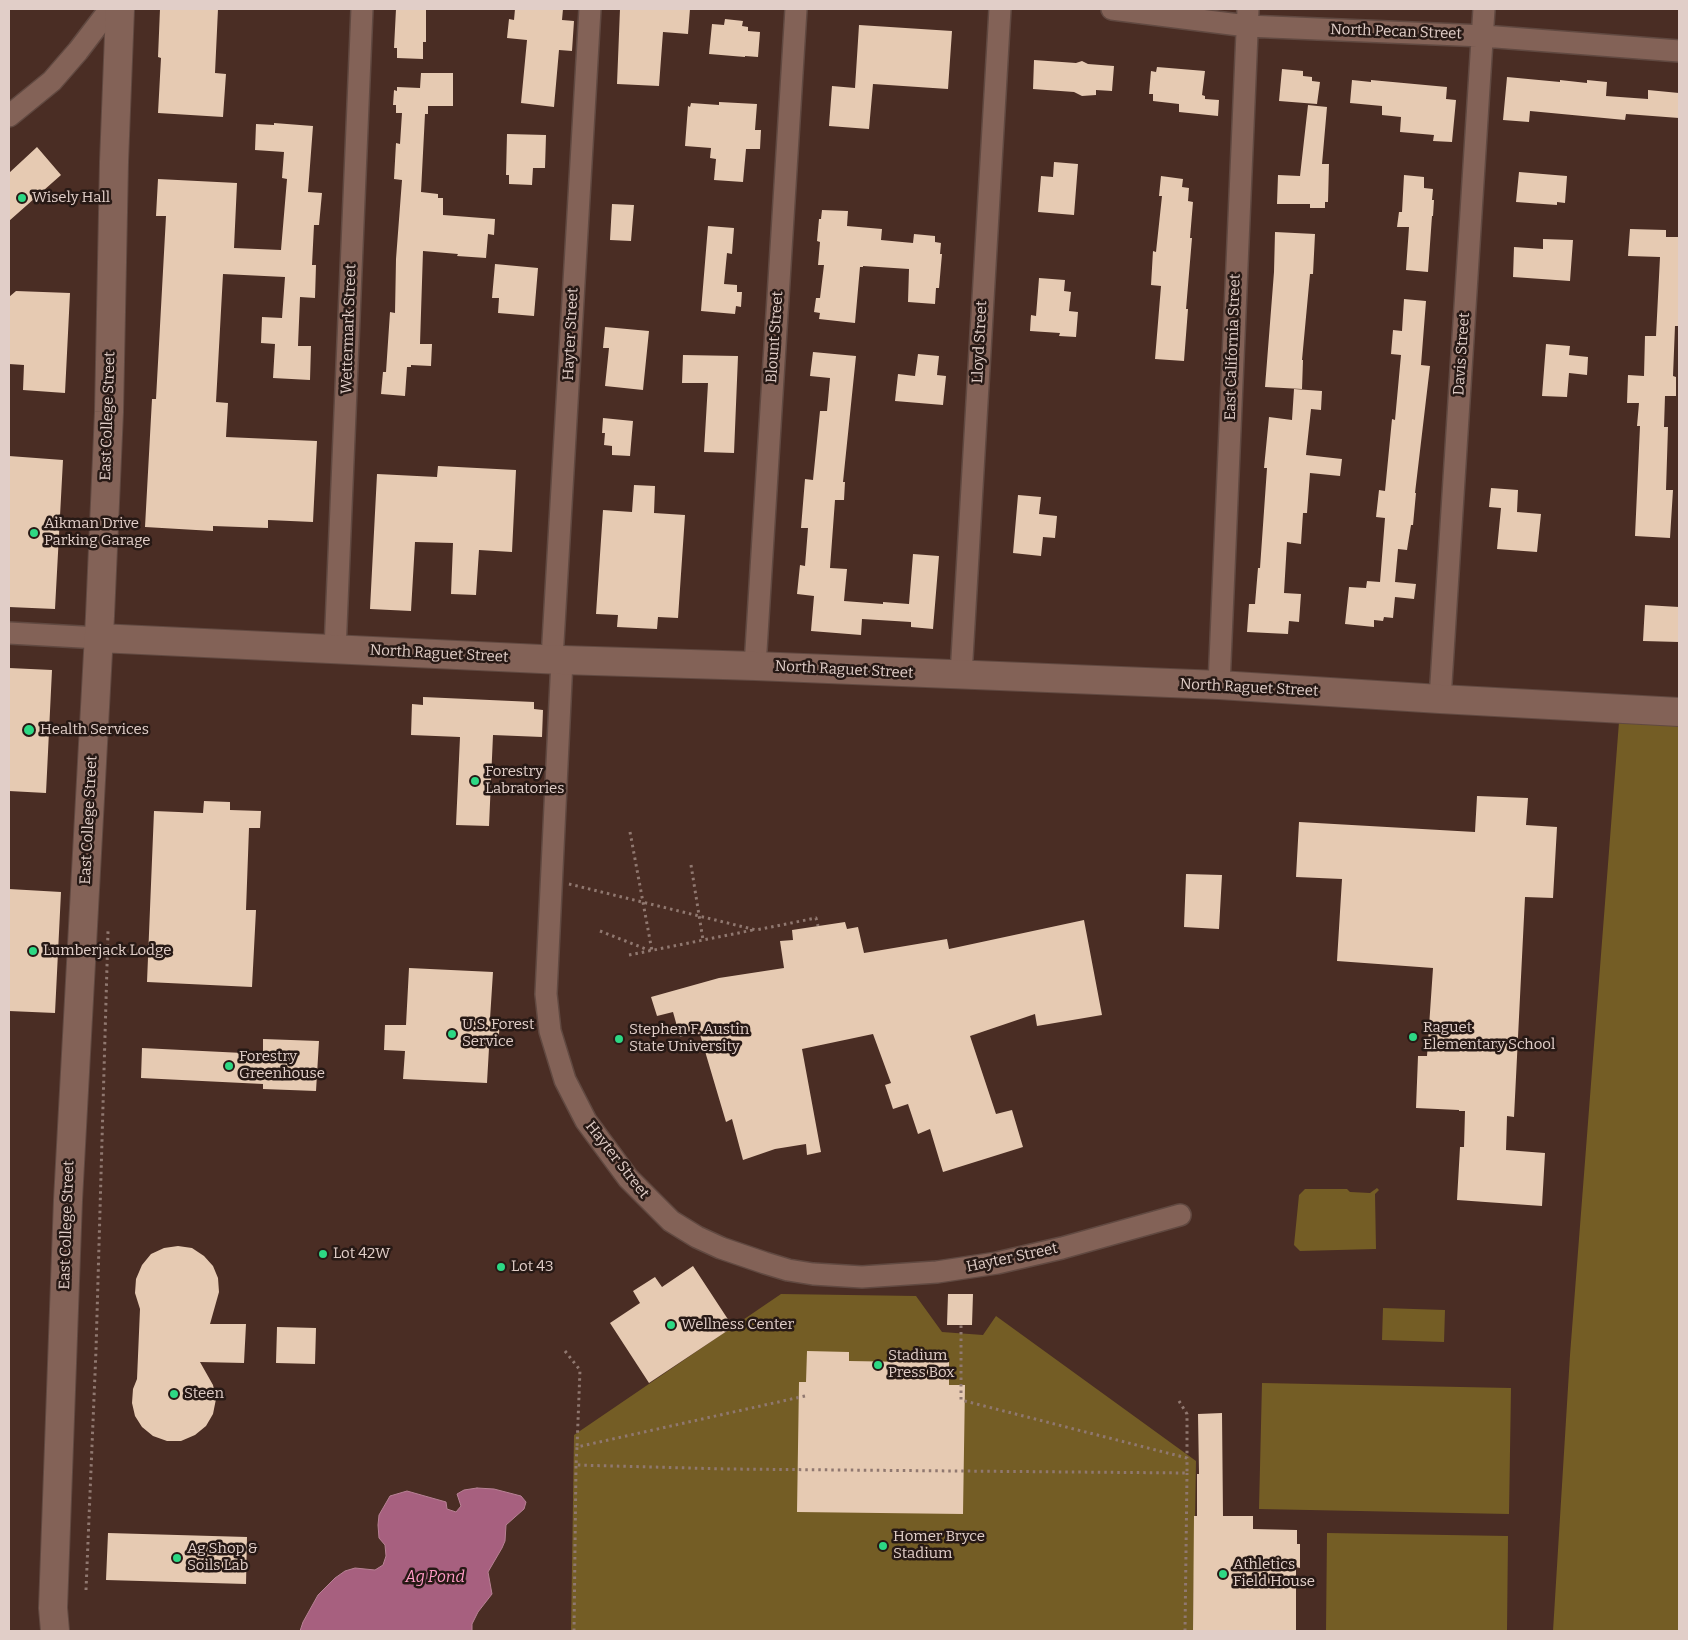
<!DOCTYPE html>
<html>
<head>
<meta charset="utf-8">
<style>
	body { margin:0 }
	#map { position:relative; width:1688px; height:1640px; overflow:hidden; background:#4a2d24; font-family:Bitter,serif }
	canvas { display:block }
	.frame { position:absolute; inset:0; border:10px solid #e1cec8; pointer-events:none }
</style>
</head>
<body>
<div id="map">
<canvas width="1688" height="1640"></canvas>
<div class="frame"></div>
</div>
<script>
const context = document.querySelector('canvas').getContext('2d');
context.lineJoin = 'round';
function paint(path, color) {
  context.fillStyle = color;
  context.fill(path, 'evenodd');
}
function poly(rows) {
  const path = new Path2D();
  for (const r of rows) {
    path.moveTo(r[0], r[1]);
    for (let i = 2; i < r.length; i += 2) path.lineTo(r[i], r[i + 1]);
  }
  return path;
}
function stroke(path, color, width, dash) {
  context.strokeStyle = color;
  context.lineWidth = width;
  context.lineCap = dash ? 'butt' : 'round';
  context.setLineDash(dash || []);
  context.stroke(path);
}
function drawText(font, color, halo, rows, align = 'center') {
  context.font = font + ' Bitter,serif';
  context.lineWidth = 5;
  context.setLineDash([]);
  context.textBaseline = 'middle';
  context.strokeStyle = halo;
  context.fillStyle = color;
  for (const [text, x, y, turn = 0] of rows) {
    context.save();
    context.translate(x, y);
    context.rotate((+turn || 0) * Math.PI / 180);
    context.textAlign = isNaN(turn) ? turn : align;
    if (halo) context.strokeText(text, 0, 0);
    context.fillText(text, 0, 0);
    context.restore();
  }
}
paint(poly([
	[1619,722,1679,726,1679,1631,1553,1631,1570,1355],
	[1377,1188,1379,1190,1375,1194,1376,1249,1300,1251,1294,1245,1299,1195,1305,1189,1347,1189,1350,1192,1370,1193],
	[781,1294,916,1296,942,1332,983,1335,996,1316,1196,1461,1193,1631,571,1631,574,1435],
	[1383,1308,1445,1310,1444,1342,1382,1340],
	[1262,1383,1511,1388,1509,1514,1259,1509],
	[1327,1533,1508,1536,1507,1631,1326,1631]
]), '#745d25');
const water = poly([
	[477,1488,494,1489,521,1496,526,1502,524,1509,506,1525,505,1541,502,1548,488,1572,492,1594,478,1612,472,1624,472,1631,300,1631,303,1622,318,1595,335,1578,345,1571,355,1568,375,1570,383,1565,386,1556,385,1545,379,1538,378,1525,379,1515,390,1496,407,1491,446,1502,447,1509,456,1512,461,1506,457,1494,464,1490,477,1488]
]);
paint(water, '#a7607f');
stroke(water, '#b88195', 1);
paint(poly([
	[160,9,218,9,215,73,226,74,223,117,158,113,161,58,158,57],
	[396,9,426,9,426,42,423,42,423,59,397,58,397,48,394,48],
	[515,9,563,9,562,20,574,21,572,51,559,50,554,107,521,103,527,40,507,38,509,19,514,20],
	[620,9,690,9,688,34,663,32,659,86,617,84],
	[725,19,743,21,742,26,748,27,748,31,760,32,758,57,745,56,745,57,709,54,712,24,724,25],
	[859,25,952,31,948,89,873,84,869,129,829,126,832,86,855,88],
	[1034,60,1076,63,1082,61,1088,64,1114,66,1112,91,1096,90,1096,95,1082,96,1074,92,1033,89],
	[1157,67,1205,71,1202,95,1205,96,1205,99,1219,100,1218,116,1179,112,1179,104,1153,101,1153,94,1149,94,1151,71,1156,72],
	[1282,69,1303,71,1303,76,1312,77,1312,81,1320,82,1317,104,1279,101],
	[421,73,453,73,453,106,428,106,428,114,425,114,421,192,438,194,438,198,443,198,443,215,495,219,494,235,488,234,486,258,457,256,458,254,423,251,420,344,432,344,431,366,411,365,411,367,407,367,405,396,381,394,383,372,386,372,390,312,395,313,396,259,402,180,394,179,396,143,400,144,402,113,396,113,396,105,393,105,394,90,397,91,397,87,420,88],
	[1507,77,1560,82,1560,80,1587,83,1587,80,1607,82,1606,96,1648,99,1648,90,1679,93,1679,118,1626,114,1625,120,1530,111,1529,122,1503,120],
	[1352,80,1371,82,1371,80,1447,87,1446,99,1456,100,1452,142,1433,141,1434,135,1400,132,1401,117,1382,115,1382,106,1350,103],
	[719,102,757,104,755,130,761,130,760,149,746,149,743,182,714,180,716,159,710,158,711,148,685,146,688,106,690,107,691,103,719,105],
	[1308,105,1327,107,1322,164,1329,164,1328,202,1325,202,1325,208,1310,208,1310,204,1277,204,1278,175,1300,176],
	[274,123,313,126,308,192,322,193,319,225,314,225,312,265,316,265,315,298,300,297,298,346,311,346,310,380,273,378,275,344,261,343,262,317,282,318,285,277,223,274,216,402,228,403,226,437,317,441,313,522,268,520,268,528,213,526,213,531,145,527,152,399,156,399,166,216,156,216,158,179,237,183,234,248,281,250,287,179,282,178,284,152,255,150,256,124,274,125],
	[507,134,546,135,545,168,533,168,532,185,509,184,509,175,506,175],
	[37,147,61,175,9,221,9,173],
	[1054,162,1078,164,1074,215,1038,212,1041,176,1053,177],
	[1519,172,1567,176,1565,203,1557,202,1557,205,1516,202],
	[1404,175,1424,177,1424,188,1433,189,1432,200,1434,200,1433,216,1432,216,1428,272,1406,270,1409,227,1397,227,1399,212,1402,212],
	[1161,176,1183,179,1182,187,1189,188,1188,201,1193,202,1190,238,1192,238,1186,309,1188,309,1184,361,1155,359,1161,286,1151,285,1153,251,1156,252,1162,196,1159,196],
	[612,204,634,205,631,241,610,240],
	[822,210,848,211,847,226,882,229,881,240,913,243,914,234,935,236,935,242,941,243,940,254,942,254,939,288,936,288,935,304,908,302,909,269,863,266,863,267,860,267,855,323,819,319,820,313,814,312,816,298,820,298,824,265,818,265,820,242,817,241,819,219,821,219],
	[708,226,734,228,732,254,727,253,724,284,737,285,737,292,742,292,741,307,736,306,735,314,701,311],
	[1630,229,1666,230,1666,237,1679,237,1679,326,1675,326,1673,376,1676,377,1676,396,1665,396,1664,427,1668,427,1666,490,1673,490,1670,538,1635,536,1640,426,1637,426,1639,403,1627,403,1628,375,1644,376,1645,336,1656,336,1660,257,1628,256],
	[1275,232,1315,234,1313,274,1310,274,1302,360,1303,360,1302,389,1265,387,1274,272],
	[1543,239,1573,240,1570,281,1513,277,1514,247,1543,249],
	[495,264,538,268,534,316,498,313,499,298,492,298],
	[1039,278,1065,280,1064,291,1071,292,1069,311,1078,312,1076,337,1059,336,1060,333,1030,331,1031,315,1036,316],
	[16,291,70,293,65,393,23,390,24,365,9,364,10,318,9,297],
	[1404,299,1426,301,1421,365,1430,366,1415,493,1416,493,1413,525,1411,525,1407,550,1398,549,1395,582,1416,584,1414,599,1395,597,1393,618,1384,617,1383,621,1374,620,1374,627,1345,624,1349,587,1366,588,1367,581,1380,582,1385,518,1376,517,1379,490,1385,491,1392,419,1395,420,1401,355,1391,354,1393,330,1402,331],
	[605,327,649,331,643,390,605,386,609,348,603,348],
	[1546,344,1570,346,1569,355,1588,357,1587,375,1569,373,1567,397,1542,396],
	[813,352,856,356,843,482,845,482,844,500,835,500,830,568,847,569,844,601,883,604,883,602,909,604,913,554,939,556,933,629,911,627,911,622,862,619,861,635,811,631,814,596,797,594,800,565,805,566,808,528,801,528,805,479,813,480,820,411,827,411,830,378,810,376],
	[918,354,939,356,937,375,946,376,943,405,895,401,898,374,915,376],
	[683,355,738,356,734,453,704,452,708,383,682,383],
	[1294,389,1322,391,1321,410,1311,409,1306,455,1342,459,1340,476,1310,473,1307,513,1303,513,1301,544,1287,542,1284,593,1301,594,1299,622,1289,621,1288,634,1247,632,1249,604,1255,604,1258,568,1260,568,1267,468,1264,468,1269,417,1292,420],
	[603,418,633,421,630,456,612,455,612,446,604,445,605,433,602,433],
	[9,456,63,460,55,609,9,607],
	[438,466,516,470,512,552,479,550,476,595,451,594,453,543,415,542,411,611,370,609,377,474,437,477],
	[634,485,655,486,654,513,685,515,678,618,658,617,657,629,617,627,618,615,596,614,603,510,632,512],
	[1491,488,1518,490,1517,512,1541,514,1537,552,1497,549,1501,508,1489,507],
	[1018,495,1041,497,1039,514,1057,516,1055,538,1043,537,1041,556,1013,553],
	[1645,605,1679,607,1679,642,1643,641],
	[9,668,52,670,46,793,9,791],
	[423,697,534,702,534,709,543,710,542,737,493,735,489,826,456,825,460,737,411,735,412,704,423,705],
	[1477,796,1528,798,1526,825,1557,827,1553,898,1525,897,1514,1117,1507,1116,1506,1150,1545,1153,1542,1206,1457,1200,1460,1147,1464,1147,1465,1111,1459,1111,1459,1110,1416,1108,1418,1056,1427,1056,1433,968,1337,961,1342,879,1296,877,1299,822,1475,832],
	[204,801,230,802,230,810,261,811,260,828,249,828,246,910,256,910,252,987,147,982,154,811,203,813],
	[1186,874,1222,875,1219,929,1184,927],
	[9,889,61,892,55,1013,9,1011],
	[1084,920,1102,1015,1037,1026,1035,1014,970,1036,996,1114,1012,1110,1023,1147,943,1172,930,1129,918,1134,908,1104,893,1109,885,1085,891,1083,873,1034,802,1049,821,1152,807,1155,806,1144,775,1149,743,1160,732,1119,726,1122,699,1031,680,1037,673,1012,657,1016,651,997,719,978,784,968,780,941,793,940,792,930,845,922,847,929,858,927,864,953,947,939,949,949],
	[409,968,493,972,490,1019,500,1020,498,1048,489,1048,487,1083,403,1079,405,1051,384,1050,385,1025,406,1025],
	[263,1039,319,1041,316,1091,263,1089,263,1084,141,1078,142,1048,263,1054],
	[178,1246,192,1248,204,1256,213,1266,218,1278,219,1292,210,1324,246,1324,244,1363,200,1362,213,1385,216,1399,213,1414,206,1426,195,1435,181,1441,167,1441,153,1436,142,1427,135,1416,132,1403,133,1389,137,1379,140,1309,135,1293,136,1279,142,1265,151,1254,164,1248],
	[693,1266,733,1327,649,1383,610,1323,640,1303,633,1291,655,1277,662,1287],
	[948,1294,973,1294,972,1325,947,1325],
	[277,1327,316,1328,315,1364,276,1363],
	[807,1351,849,1352,849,1361,909,1362,909,1352,929,1353,929,1358,949,1358,949,1385,965,1385,963,1514,797,1512,799,1382,806,1382],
	[1222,1413,1223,1516,1253,1516,1253,1529,1297,1530,1297,1544,1300,1544,1300,1568,1296,1567,1296,1631,1193,1631,1194,1516,1197,1516,1197,1474,1199,1474,1198,1414],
	[108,1533,247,1537,246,1584,106,1580]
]), '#e6cab2');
const minor = poly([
	[1112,9,1247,26,1483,36,1679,51],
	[9,116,52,81,78,51,110,9],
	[9,633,99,638],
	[335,650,362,9],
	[552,659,590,9],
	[562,660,546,994,550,1031,565,1080,586,1121,628,1178,671,1221,697,1237,721,1248,765,1263,788,1270,813,1274,862,1277,937,1272,997,1263,1062,1248,1180,1215],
	[755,666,796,9],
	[961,675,1000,9],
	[1219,685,1248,9],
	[1440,699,1484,9]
]);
const tertiary = poly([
	[99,638,562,660,755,666,1219,685,1440,699,1679,712],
	[55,1631,53,1608,68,1200,100,616,109,412,114,162,120,9]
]);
stroke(minor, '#614941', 24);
stroke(tertiary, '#614941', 30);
stroke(poly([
	[630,832,652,951],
	[691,865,703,940],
	[569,884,756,930,816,918,818,926],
	[600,931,651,951],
	[629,955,753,930],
	[565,1351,580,1370,577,1447],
	[805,1396,577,1447,576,1465,727,1469,1187,1473,1187,1458,961,1400,961,1325],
	[1179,1401,1187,1414,1187,1458],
	[86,1590,96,1350,108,931],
	[574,1631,576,1465],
	[1185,1631,1187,1473]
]), '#907870', 3, [2.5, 4]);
stroke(minor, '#836257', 21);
stroke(tertiary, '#836257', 28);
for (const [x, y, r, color] of [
	[22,198,5,"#2dd884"],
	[34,533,5,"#2dd884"],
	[29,730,6,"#2dd884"],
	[475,781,5,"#2dd884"],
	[33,951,5,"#2dd884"],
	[452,1034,5,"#2dd884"],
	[1413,1037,5,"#2dd884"],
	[619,1039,5,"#2dd884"],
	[229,1066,5,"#2dd884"],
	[323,1254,5,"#2dd884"],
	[501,1267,5,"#2dd884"],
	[671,1325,5,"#2dd884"],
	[878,1365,5,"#2dd884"],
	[174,1394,5,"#2dd884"],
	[883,1546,5,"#2dd884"],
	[177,1558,5,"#2dd884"],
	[1223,1574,5,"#2dd884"]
]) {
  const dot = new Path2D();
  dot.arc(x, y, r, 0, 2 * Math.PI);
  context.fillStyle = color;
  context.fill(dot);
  stroke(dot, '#271915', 2);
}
drawText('15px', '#e1cec8', '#271915', [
	["North Pecan Street",1396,32,2],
	["Wettermark Street",349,329,-88],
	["Hayter Street",571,334,-87],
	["Blount Street",775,337,-86],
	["Lloyd Street",980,342,-87],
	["East California Street",1233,347,-88],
	["Davis Street",1462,354,-86],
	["East College Street",108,416,-88],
	["North Raguet Street",439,654,3],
	["North Raguet Street",844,670,3],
	["North Raguet Street",1249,688,3],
	["East College Street",89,820,-87],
	["Hayter Street",617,1160,52],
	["East College Street",67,1225,-88],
	["Hayter Street",1012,1258,-12]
]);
drawText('15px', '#e1cec8', '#271915', [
	["Wisely Hall",32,198],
	["Aikman Drive",44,524],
	["Parking Garage",44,541],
	["Health Services",40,730],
	["Forestry",485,772],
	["Labratories",485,789],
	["Lumberjack Lodge",43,951],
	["U.S. Forest",462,1025],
	["Service",462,1042],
	["Raguet",1423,1028],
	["Elementary School",1423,1045],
	["Stephen F. Austin",629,1030],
	["State University",629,1047],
	["Forestry",239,1057],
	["Greenhouse",239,1074],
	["Lot 42W",333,1254],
	["Lot 43",511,1267],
	["Wellness Center",681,1325],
	["Stadium",888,1356],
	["Press Box",888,1373],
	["Steen",184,1394],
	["Homer Bryce",893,1537],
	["Stadium",893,1554],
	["Ag Shop &",187,1549],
	["Soils Lab",187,1566],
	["Athletics",1233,1565],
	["Field House",1233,1582]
], 'left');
drawText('italic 16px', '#ff9bc6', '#271915', [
	["Ag Pond",435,1578]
]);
</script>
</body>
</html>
